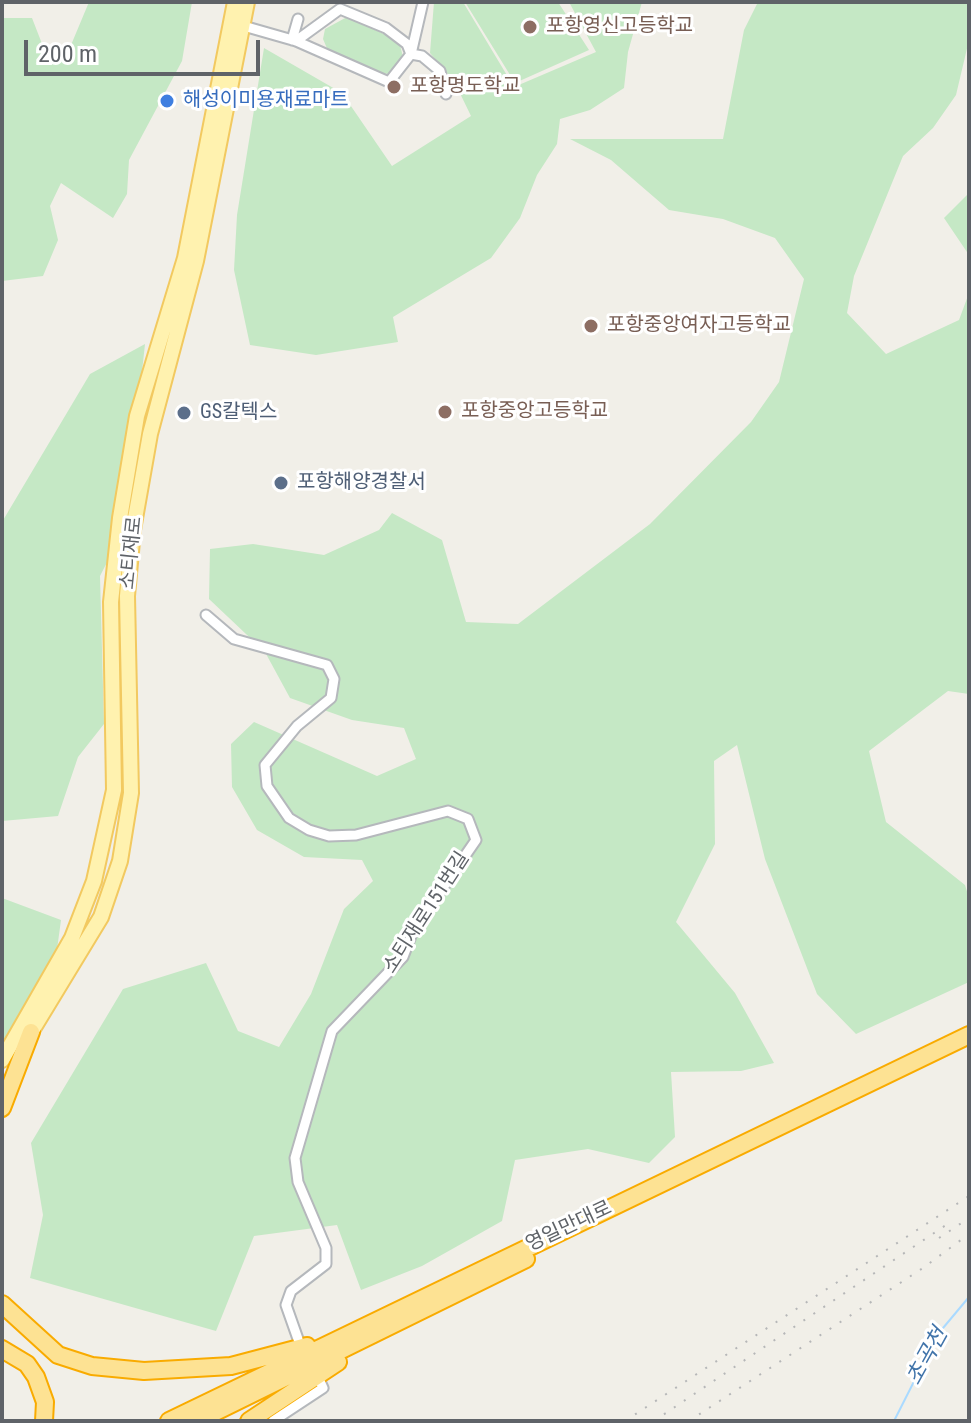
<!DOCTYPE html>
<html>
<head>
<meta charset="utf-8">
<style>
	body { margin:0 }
	#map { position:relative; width:971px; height:1423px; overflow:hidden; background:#f1efe8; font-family:"Roboto Condensed",sans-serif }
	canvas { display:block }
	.frame { position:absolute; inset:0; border:4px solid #5f6368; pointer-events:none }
	.scale { position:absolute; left:24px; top:40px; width:236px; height:36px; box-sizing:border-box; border:4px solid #5f6368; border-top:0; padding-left:10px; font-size:24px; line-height:28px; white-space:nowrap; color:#5f6368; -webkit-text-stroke:6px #fff; paint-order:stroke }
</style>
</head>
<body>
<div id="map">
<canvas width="971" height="1423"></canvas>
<div class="frame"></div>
<div class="scale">200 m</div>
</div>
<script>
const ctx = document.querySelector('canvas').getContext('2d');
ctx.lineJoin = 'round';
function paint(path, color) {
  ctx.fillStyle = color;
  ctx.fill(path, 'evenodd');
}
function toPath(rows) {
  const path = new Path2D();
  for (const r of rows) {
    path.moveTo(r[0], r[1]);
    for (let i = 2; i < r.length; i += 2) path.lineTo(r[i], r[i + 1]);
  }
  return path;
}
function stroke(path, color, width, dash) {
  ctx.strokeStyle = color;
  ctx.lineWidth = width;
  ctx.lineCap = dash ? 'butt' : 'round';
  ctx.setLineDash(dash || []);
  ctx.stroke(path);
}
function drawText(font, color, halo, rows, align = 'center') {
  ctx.font = font + ' "Roboto Condensed","Noto Sans KR",sans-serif';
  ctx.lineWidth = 6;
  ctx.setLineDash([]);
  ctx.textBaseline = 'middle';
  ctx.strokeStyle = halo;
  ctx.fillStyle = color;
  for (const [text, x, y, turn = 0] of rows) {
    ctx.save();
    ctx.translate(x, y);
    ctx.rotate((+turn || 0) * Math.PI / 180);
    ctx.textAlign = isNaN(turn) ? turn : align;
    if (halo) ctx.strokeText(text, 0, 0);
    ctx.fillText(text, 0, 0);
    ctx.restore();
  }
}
paint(toPath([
	[89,2,192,2,182,61,129,160,127,194,113,218,61,183,50,206,58,240,43,276,2,281,2,18,32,18,46,54,66,57],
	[434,2,463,2,514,87,596,52,569,2,642,2,628,52,624,88,590,110,560,119,557,144,537,175,520,218,491,258,393,317,398,342,316,355,250,345,234,270,237,215,264,48,342,93,392,166,471,116,454,81,430,53],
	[465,2,558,2,589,50,515,83],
	[758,2,969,2,969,40,956,95,933,128,903,156,854,276,847,313,886,354,959,320,969,293,969,694,948,691,869,751,886,822,965,885,969,898,969,982,856,1034,817,994,765,859,737,745,714,761,715,844,676,922,735,993,774,1063,741,1071,671,1072,675,1137,649,1163,588,1149,515,1160,502,1221,422,1266,361,1290,337,1225,254,1236,216,1331,30,1278,43,1215,31,1143,123,989,206,963,238,1031,279,1047,311,994,344,909,373,881,362,860,304,857,257,830,232,787,231,744,254,722,377,776,416,759,404,728,352,720,290,698,265,652,209,599,210,549,253,544,324,555,379,530,392,513,442,540,466,622,518,624,650,524,751,422,779,382,804,279,775,238,723,219,669,210,611,160,570,139,723,139,744,30],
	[347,17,399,41,404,61,390,74,379,73,329,53,323,39,325,29],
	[969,193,969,255,944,218],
	[145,344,125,527,100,576,104,724,78,757,58,816,2,821,2,522,90,374],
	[2,898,61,920,56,957,2,1060]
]), '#c5e8c5');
stroke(toPath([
	[894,1421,938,1334,969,1297]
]), '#aadaff', 2);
const street = toPath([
	[423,2,411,54,422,56,440,71,446,94],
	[240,25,296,41,389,82,411,54,407,44,386,28,340,9,296,41],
	[292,40,298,19],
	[206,615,234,639,327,665,334,679,331,698,297,726,265,765,267,786,289,818,309,830,329,836,356,835,448,811,468,819,476,840,413,931,403,957,332,1031,295,1158,298,1182,326,1248,326,1264,291,1291,286,1305,298,1339],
	[273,1421,323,1388,319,1379]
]);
const primary = toPath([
	[25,1042,101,917,120,861,131,793,127,596,133,530,150,434,196,261,247,2],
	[2,1060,72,938,94,881,114,790,111,602,120,518,137,416,185,258,235,2]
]);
const highway = toPath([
	[2,1108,31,1032],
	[2,1304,58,1355,92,1366,144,1371,231,1366,307,1346],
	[2,1349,27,1364,36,1377,45,1402,44,1421],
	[169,1421,969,1035],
	[197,1421,526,1259],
	[249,1421,338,1362]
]);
stroke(street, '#b5b8bc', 13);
stroke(primary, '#f2c960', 18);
stroke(highway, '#f9ab00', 20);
stroke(street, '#fff', 9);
stroke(primary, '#fff2af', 14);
stroke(highway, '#fde293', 16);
stroke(toPath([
	[939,1238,969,1218],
	[625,1421,969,1196],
	[654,1421,946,1225],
	[689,1421,923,1268,969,1234]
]), '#b6b7b8', 2, [2, 10]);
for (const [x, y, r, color] of [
	[530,27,8,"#8d6e63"],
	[394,87,8,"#8d6e63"],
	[167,101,8,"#3f7fe0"],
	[591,326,8,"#8d6e63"],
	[445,412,8,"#8d6e63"],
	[184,413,8,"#5c6f8a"],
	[281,483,8,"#5c6f8a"]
]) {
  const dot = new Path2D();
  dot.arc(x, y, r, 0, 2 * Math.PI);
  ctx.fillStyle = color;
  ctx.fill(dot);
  stroke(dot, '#fff', 3);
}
drawText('20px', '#785e54', '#fff', [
	["포항영신고등학교",546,27],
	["포항명도학교",410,87],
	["포항중앙여자고등학교",607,326],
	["포항중앙고등학교",461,412]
], 'left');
drawText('20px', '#366cbe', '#fff', [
	["해성이미용재료마트",183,101]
], 'left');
drawText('20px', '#4e5e75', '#fff', [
	["GS칼텍스",200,413],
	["포항해양경찰서",297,483]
], 'left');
drawText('20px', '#5f6368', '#fff', [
	["소티재로",132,553,-84],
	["소티재로151번길",427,913,-57],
	["영일만대로",569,1227,-25]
]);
drawText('italic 22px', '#4174aa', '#fff', [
	["초곡천",928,1357,-61]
]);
</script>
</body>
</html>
